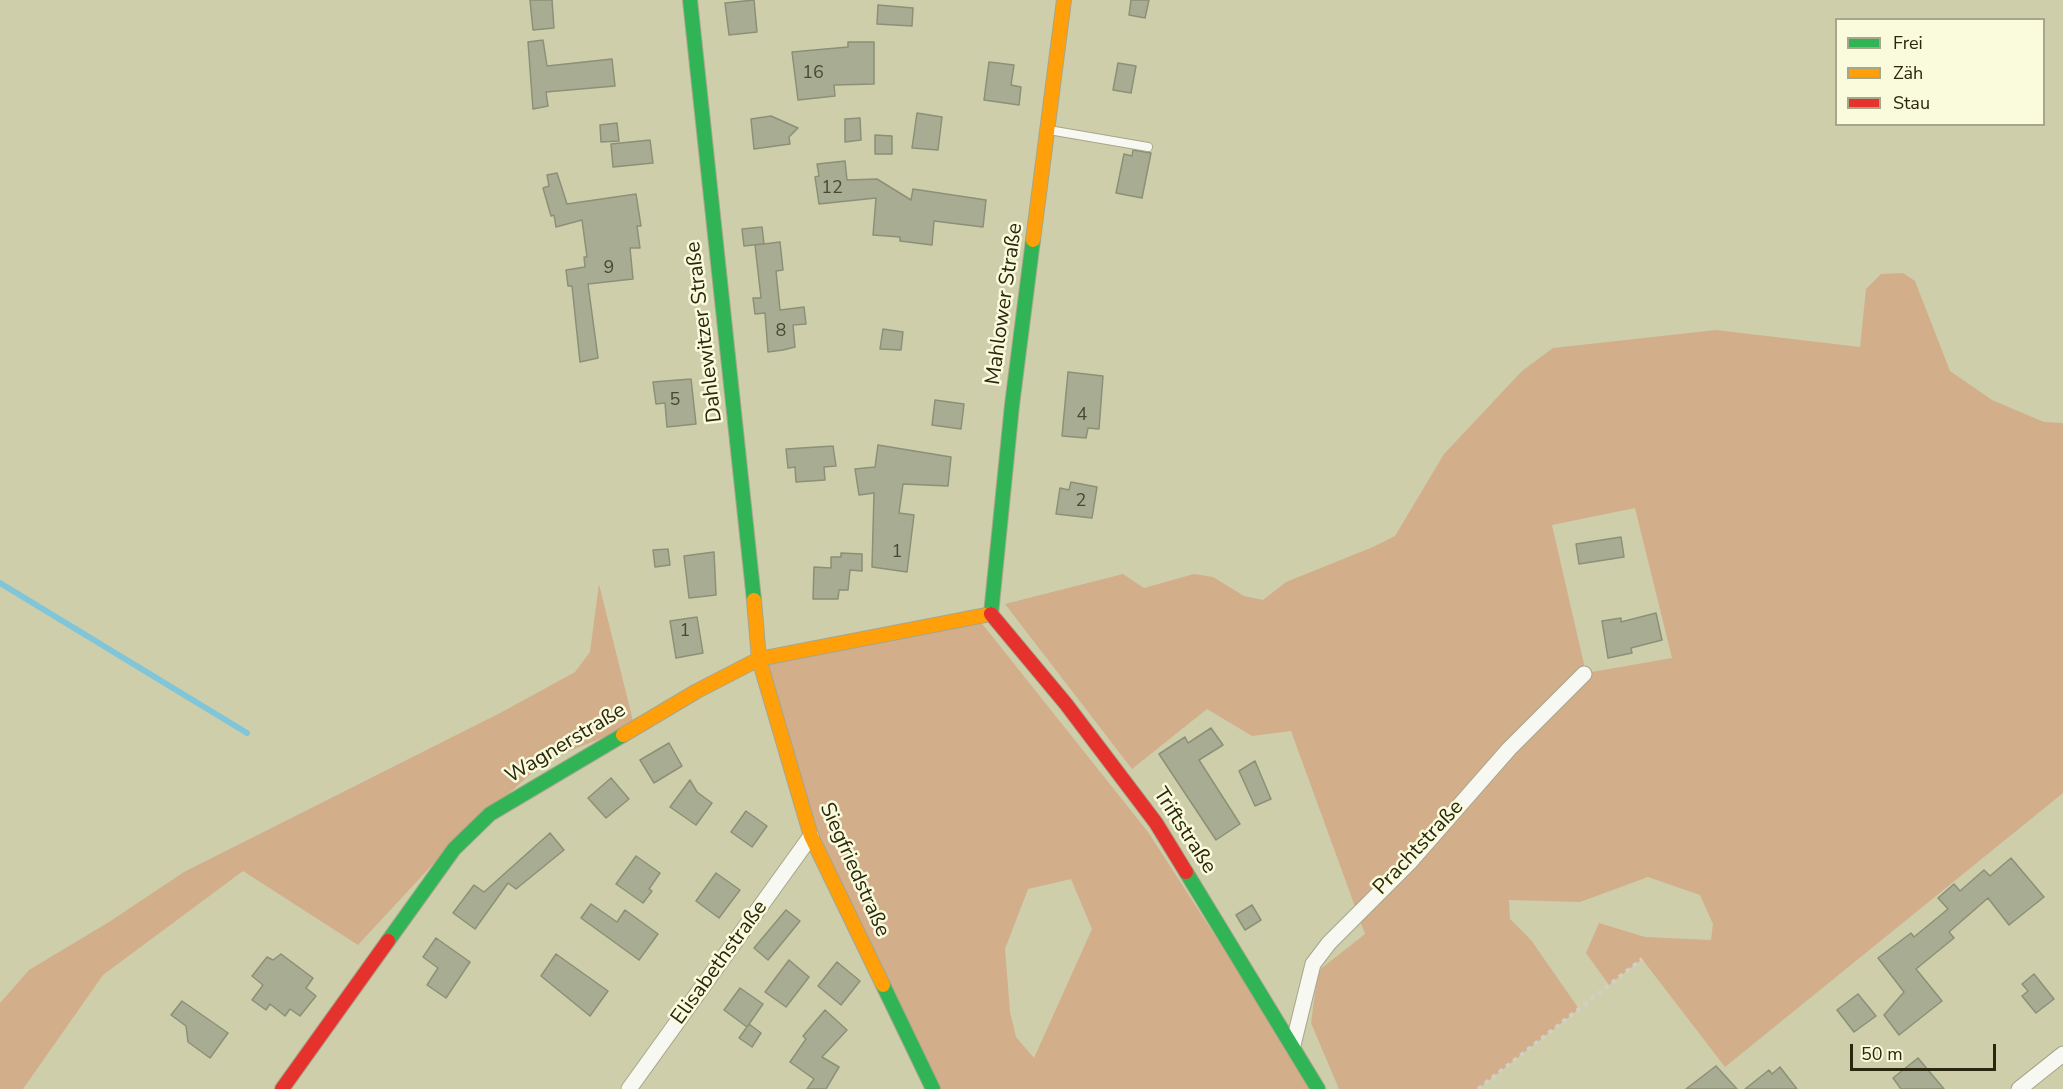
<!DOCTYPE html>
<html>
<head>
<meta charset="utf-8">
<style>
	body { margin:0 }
	#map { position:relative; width:2063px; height:1089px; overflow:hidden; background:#ceceab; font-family:"Nunito Sans",sans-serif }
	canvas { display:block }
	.legend { position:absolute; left:1835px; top:18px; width:210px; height:108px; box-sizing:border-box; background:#fafbdc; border:2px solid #a6a78a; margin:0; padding:8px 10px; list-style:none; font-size:18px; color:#29280f }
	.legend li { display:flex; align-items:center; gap:12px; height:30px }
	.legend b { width:30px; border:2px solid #a6a78a }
	.scale { position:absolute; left:1850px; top:1044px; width:146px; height:27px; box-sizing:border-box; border:3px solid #29280f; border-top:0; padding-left:8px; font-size:18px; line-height:21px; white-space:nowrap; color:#29280f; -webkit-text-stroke:4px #fafbdc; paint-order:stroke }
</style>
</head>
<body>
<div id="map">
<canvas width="2063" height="1089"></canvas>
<ul class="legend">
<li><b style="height:8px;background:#30b455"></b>Frei</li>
<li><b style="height:8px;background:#ff9f0a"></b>Zäh</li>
<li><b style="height:8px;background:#e5322d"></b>Stau</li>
</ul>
<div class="scale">50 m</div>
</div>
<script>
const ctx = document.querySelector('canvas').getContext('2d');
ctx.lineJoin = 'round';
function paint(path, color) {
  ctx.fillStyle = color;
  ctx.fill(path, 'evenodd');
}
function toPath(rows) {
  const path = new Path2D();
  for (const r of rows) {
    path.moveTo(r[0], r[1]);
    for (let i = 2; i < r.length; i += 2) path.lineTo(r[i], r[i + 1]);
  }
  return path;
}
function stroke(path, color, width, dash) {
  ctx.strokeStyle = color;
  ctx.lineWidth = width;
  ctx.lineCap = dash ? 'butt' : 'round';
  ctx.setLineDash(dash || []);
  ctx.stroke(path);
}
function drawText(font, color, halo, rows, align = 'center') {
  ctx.font = font + ' "Nunito Sans",sans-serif';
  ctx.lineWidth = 5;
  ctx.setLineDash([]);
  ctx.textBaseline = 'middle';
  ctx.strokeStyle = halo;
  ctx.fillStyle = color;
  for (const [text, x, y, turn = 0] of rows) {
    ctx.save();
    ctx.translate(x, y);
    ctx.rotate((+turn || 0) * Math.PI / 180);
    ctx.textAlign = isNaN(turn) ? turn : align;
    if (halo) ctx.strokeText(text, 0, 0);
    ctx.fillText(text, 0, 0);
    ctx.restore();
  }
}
paint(toPath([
	[1903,273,1915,281,1950,371,1992,400,2044,422,2063,423,2063,793,1725,1067,1642,959,1609,985,1586,953,1599,923,1645,937,1711,940,1713,924,1700,895,1648,877,1580,902,1509,900,1510,919,1531,940,1579,1009,1478,1089,1339,1089,1311,1023,1318,971,1365,934,1291,731,1252,736,1207,709,1132,769,1005,604,1123,574,1144,588,1194,574,1213,577,1244,596,1263,600,1286,582,1373,547,1395,536,1444,454,1522,371,1553,348,1716,330,1860,347,1866,289,1881,274],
	[1635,508,1672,658,1586,673,1552,525],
	[599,584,634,725,545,761,446,850,358,945,243,871,103,975,23,1089,0,1089,0,1003,29,970,109,922,184,872,502,712,575,672,590,652],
	[972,611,1148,832,1286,1045,1311,1089,933,1089,811,836,759,659],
	[1071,879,1092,929,1034,1058,1016,1037,1010,1012,1005,949,1028,889]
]), '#d2ae8b');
stroke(toPath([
	[0,583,247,733]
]), '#81c6d8', 6);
const building = toPath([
	[530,0,552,0,554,28,533,30,530,0],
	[754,0,757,32,729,35,725,3,754,0],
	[1131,0,1149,0,1145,18,1129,15,1131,0],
	[878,5,913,8,912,26,877,24,878,5],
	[543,40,547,66,612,59,615,86,546,92,548,106,533,109,528,42,543,40],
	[848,42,874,42,874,84,834,85,835,96,798,100,792,52,848,47,848,42],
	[989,62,1014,65,1011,85,1021,87,1019,105,984,100,989,62],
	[1118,63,1136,66,1131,93,1113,90,1118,63],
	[917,113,942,117,938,150,912,148,917,113],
	[771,116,798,128,789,137,790,144,754,149,751,119,771,116],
	[860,118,861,140,845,142,845,119,860,118],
	[617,123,619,141,601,142,600,125,617,123],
	[875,135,892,136,892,154,875,154,875,135],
	[650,140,653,163,613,167,611,144,650,140],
	[1133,150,1151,153,1142,198,1116,193,1124,154,1132,156,1133,150],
	[845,161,847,180,877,179,911,200,913,189,986,200,983,227,934,221,932,245,900,241,900,237,873,235,876,198,819,204,815,177,819,176,817,164,845,161],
	[557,173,567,204,636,194,641,226,637,226,640,248,630,248,633,279,588,284,598,358,580,362,572,286,568,286,566,270,585,267,584,257,587,257,582,220,556,227,554,215,551,216,543,188,549,186,547,175,557,173],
	[762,227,764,244,780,242,783,270,776,271,780,310,804,307,806,324,793,325,795,347,783,350,768,352,765,313,755,314,753,298,761,298,755,245,763,244,744,246,742,229,762,227],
	[883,329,903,332,901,350,880,349,883,329],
	[1068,372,1103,376,1099,429,1088,428,1086,438,1062,436,1068,372],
	[691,379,696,424,667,427,665,403,656,404,653,382,691,379],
	[935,400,964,404,961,429,932,425,935,400],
	[878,445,951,457,948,486,903,484,899,513,914,515,907,572,872,567,874,493,859,495,855,469,875,467,878,445],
	[833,446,836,466,824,467,825,480,796,482,795,467,788,468,786,449,833,446],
	[1071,482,1097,487,1092,518,1056,514,1060,488,1069,490,1071,482],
	[1621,537,1624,557,1579,564,1576,544,1621,537],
	[668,549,670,565,655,567,653,550,668,549],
	[714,552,716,595,689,598,684,556,714,552],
	[841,553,862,554,862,571,850,570,848,590,839,590,838,599,813,599,814,567,831,568,831,557,841,557,841,553],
	[1656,613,1662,640,1631,648,1632,653,1608,658,1602,621,1621,618,1621,622,1656,613],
	[697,617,703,653,676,658,670,621,697,617],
	[1211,728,1223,745,1199,760,1240,824,1216,840,1159,754,1185,737,1188,743,1211,728],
	[669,743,682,766,654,783,640,760,669,743],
	[1255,761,1271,799,1255,806,1239,771,1255,761],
	[611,778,629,799,606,818,588,798,611,778],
	[690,780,697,792,712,803,696,825,670,807,690,780],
	[746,811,767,826,752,847,731,832,746,811],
	[550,833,564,850,516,889,508,883,475,929,453,913,474,885,484,892,550,833],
	[636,856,660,873,649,889,652,891,643,903,616,884,636,856],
	[2011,858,2044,897,2009,925,1988,898,1949,932,1954,938,1916,969,1942,1001,1899,1035,1884,1015,1904,992,1878,958,1911,933,1914,937,1948,909,1938,898,1954,884,1960,891,1984,870,1990,876,2011,858],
	[716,873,740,890,719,918,696,901,716,873],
	[591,904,617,922,625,910,658,934,639,960,581,918,591,904],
	[1252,905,1261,920,1245,930,1236,915,1252,905],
	[786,910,800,921,768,960,754,948,786,910],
	[436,938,470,962,446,998,427,985,438,968,423,957,436,938],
	[281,954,313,978,306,988,316,996,300,1016,290,1009,285,1016,270,1004,266,1010,252,1000,263,985,252,976,267,957,273,960,281,954],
	[556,954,608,991,590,1016,541,976,556,954],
	[789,960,809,977,786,1007,765,992,789,960],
	[837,962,860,981,841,1005,818,986,837,962],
	[2034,974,2054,999,2036,1013,2022,996,2028,991,2022,984,2034,974],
	[740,988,763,1004,747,1027,724,1010,740,988],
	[1858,994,1876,1016,1854,1032,1837,1010,1858,994],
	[182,1001,228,1033,210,1058,188,1042,186,1026,171,1015,182,1001],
	[825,1010,847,1030,822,1057,839,1067,826,1089,807,1089,814,1079,790,1062,806,1039,803,1036,825,1010],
	[749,1024,761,1033,752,1047,739,1038,749,1024],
	[1918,1058,1944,1089,1901,1089,1893,1078,1918,1058],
	[1716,1066,1737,1089,1686,1089,1716,1066],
	[1780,1067,1797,1089,1745,1089,1769,1070,1772,1074,1780,1067]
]);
paint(building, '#a8ac93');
stroke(building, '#8b9076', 1.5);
const lane = toPath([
	[1049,130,1148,147]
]);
const street = toPath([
	[1293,1045,1313,964,1329,943,1409,863,1509,749,1584,674],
	[629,1089,811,836],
	[2019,1089,2063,1054]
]);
const fast = toPath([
	[690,0,754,600],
	[991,614,1012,405,1033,240],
	[1186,872,1318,1089],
	[388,941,454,849,490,814,623,735],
	[883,985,933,1089]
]);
const slow = toPath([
	[1033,240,1064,0],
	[754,600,759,659,811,836,883,985],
	[623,735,697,691,759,659,991,614]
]);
const jam = toPath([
	[991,614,1066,704,1156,823,1186,872],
	[282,1089,388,941]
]);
stroke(lane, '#a6a68b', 10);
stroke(street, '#a6a68b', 17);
stroke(fast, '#a6a68b', 16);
stroke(slow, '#a6a68b', 16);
stroke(jam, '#a6a68b', 16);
stroke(toPath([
	[1478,1089,1642,959]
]), '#d0d0c4', 4, [4.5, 4.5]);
stroke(lane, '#f8f8f2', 8);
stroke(street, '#f8f8f2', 15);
stroke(fast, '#30b455', 14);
stroke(slow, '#ff9f0a', 14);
stroke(jam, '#e5322d', 14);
drawText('18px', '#494930', null, [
	["16",813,74],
	["12",832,189],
	["9",609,269],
	["8",781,332],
	["5",675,401],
	["4",1082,416],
	["2",1081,502],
	["1",897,553],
	["1",685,632]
]);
drawText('21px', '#29280f', '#fafbdc', [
	["Mahlower Straße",1005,304,-82],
	["Dahlewitzer Straße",705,332,-97],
	["Wagnerstraße",566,744,-31],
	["Triftstraße",1184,831,57],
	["Prachtstraße",1419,848,-47],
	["Siegfriedstraße",854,870,66],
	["Elisabethstraße",720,963,-54]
]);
</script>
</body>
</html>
